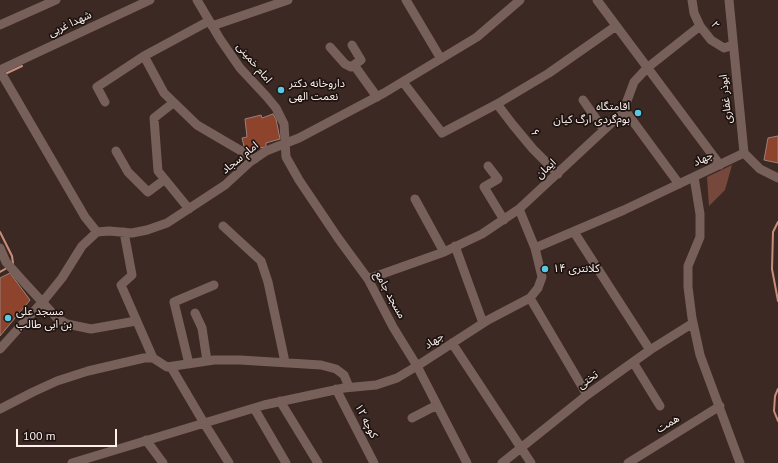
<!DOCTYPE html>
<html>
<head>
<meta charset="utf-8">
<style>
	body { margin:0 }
	#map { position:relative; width:778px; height:463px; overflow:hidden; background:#3d2923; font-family:"PT Sans",sans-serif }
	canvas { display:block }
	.scale { position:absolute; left:16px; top:429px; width:101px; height:18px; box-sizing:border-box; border:2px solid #fff0ec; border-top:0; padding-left:5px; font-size:12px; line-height:14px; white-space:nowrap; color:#fff0ec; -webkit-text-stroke:3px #1d1411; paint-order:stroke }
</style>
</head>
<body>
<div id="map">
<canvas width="778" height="463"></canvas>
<div class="scale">100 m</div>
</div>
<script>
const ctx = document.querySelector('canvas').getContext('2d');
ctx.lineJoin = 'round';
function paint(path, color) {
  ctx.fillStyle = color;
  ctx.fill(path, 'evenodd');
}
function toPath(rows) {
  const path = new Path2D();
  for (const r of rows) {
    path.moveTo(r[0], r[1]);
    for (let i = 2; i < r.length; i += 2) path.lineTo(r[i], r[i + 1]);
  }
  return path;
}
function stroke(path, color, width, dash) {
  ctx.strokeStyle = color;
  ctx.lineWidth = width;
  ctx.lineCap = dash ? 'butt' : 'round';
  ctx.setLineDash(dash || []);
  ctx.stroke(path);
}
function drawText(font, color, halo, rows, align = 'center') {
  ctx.font = font + ' "PT Sans","Noto Sans Arabic",sans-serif';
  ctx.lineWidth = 3.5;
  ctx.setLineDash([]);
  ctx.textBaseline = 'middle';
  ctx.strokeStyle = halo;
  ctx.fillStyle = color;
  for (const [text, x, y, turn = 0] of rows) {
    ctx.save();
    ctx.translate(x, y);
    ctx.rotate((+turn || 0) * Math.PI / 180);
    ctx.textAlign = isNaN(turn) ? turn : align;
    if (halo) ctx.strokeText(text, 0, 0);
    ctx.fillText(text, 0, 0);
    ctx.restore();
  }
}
paint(toPath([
	[732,165,725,190,709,206,707,177]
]), '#75483b');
stroke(toPath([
	[5,74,22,66],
	[778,222,773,232,772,269,778,301],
	[0,232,12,256,13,263,12,264],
	[0,272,7,268],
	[778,389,775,396,774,411,778,421]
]), '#c98d7c', 2);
const building = toPath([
	[273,114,276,119,280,139,266,143,266,147,245,150,242,138,247,137,245,119,261,115,262,118,273,114],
	[778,136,778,163,764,160,768,138,778,136],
	[10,273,30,300,0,336,0,278,10,273]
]);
paint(building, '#8e432d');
stroke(building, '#9a827a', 1);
stroke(toPath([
	[197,0,220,39,240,68,267,97,276,108,284,124,286,157,299,180,338,238,368,279,393,327,417,366,467,463],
	[406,0,441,59],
	[597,0,720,165],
	[692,0,694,13,700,26,711,40,724,48,733,45],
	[729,0,744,153,760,169,778,178],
	[0,25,56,0],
	[212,26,288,0],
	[330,47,345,64,351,67,361,60,352,45],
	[144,56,164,93,197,125,255,159],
	[354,65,377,97],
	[0,70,150,0],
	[0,71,85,217,97,232],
	[403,82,442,133,497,104,549,73,616,26],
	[583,100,604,130],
	[105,102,97,87,144,56,209,21],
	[173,103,154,118,158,171,189,209],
	[497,104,513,125,533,149,558,174],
	[624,109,679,184],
	[116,151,128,172,148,192,164,180],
	[488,166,498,179,484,187,504,220],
	[694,177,700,214,700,237,688,266,688,287,692,318,700,355,740,463],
	[415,199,444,252],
	[519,209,535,248],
	[223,226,261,261,268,282,285,362],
	[124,232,132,275,121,285,153,358],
	[574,232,650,350],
	[455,246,483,323],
	[0,248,6,262,22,280,57,318,67,324,91,329,136,321],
	[368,279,444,252,482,234,519,209,619,116,624,109,634,82,647,68,700,26],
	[530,298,587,395],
	[195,313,202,328,207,361],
	[452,343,531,463],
	[0,349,45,299,62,278,82,246,97,232,109,231,132,233,147,230,167,223,225,185,250,162,266,151,299,138,384,93,477,37,520,0],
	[633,362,660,406],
	[189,364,174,302,214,285],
	[171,367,204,423,229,463],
	[336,389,374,463],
	[280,401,318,463],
	[254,408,286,463],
	[0,409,33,392,57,381,88,371,144,358,153,358,167,367,214,360,240,360,321,365,336,369,344,375,349,387],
	[412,418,437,405],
	[146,440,163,463],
	[72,463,264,405,344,388,376,385,397,378,417,366,488,320,530,298,538,288,542,277,535,248,624,210,744,153],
	[502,463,587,395,650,350,693,323],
	[628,463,720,406]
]), '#776059', 9);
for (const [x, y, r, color] of [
	[281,90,4,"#59c8e5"],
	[638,113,4,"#59c8e5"],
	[545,269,4,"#59c8e5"],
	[8,318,4,"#59c8e5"]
]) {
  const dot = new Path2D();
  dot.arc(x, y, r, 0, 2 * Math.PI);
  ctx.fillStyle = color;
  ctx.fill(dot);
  stroke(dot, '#1d1411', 1.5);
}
drawText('11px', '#fff0ec', '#1d1411', [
	["شهدا غربی",70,24,-25],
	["۲",715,25,53],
	["امام خمینی",254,63,50],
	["ابوذر غفاری",726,99,-96],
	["۶",535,133,49],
	["امام سجاد",240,158,-39],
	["جهاد",703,159,-26],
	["ایمان",546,169,-43],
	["مسجد جامع",390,295,61],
	["جهاد",434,341,-34],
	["تختی",588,380,-36],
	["کوچه ۱۲",366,421,63],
	["همت",668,424,-31]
]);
drawText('11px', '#fff0ec', '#1d1411', [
	["داروخانه دکتر",289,84],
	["نعمت الهی",289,97],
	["اقامتگاه",630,107,"right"],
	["بوم‌گردی ارگ کیان",630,120,"right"],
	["کلانتری ۱۴",553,269],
	["مسجد علی",16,312],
	["بن ابی طالب",16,325]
], 'left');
</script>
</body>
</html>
